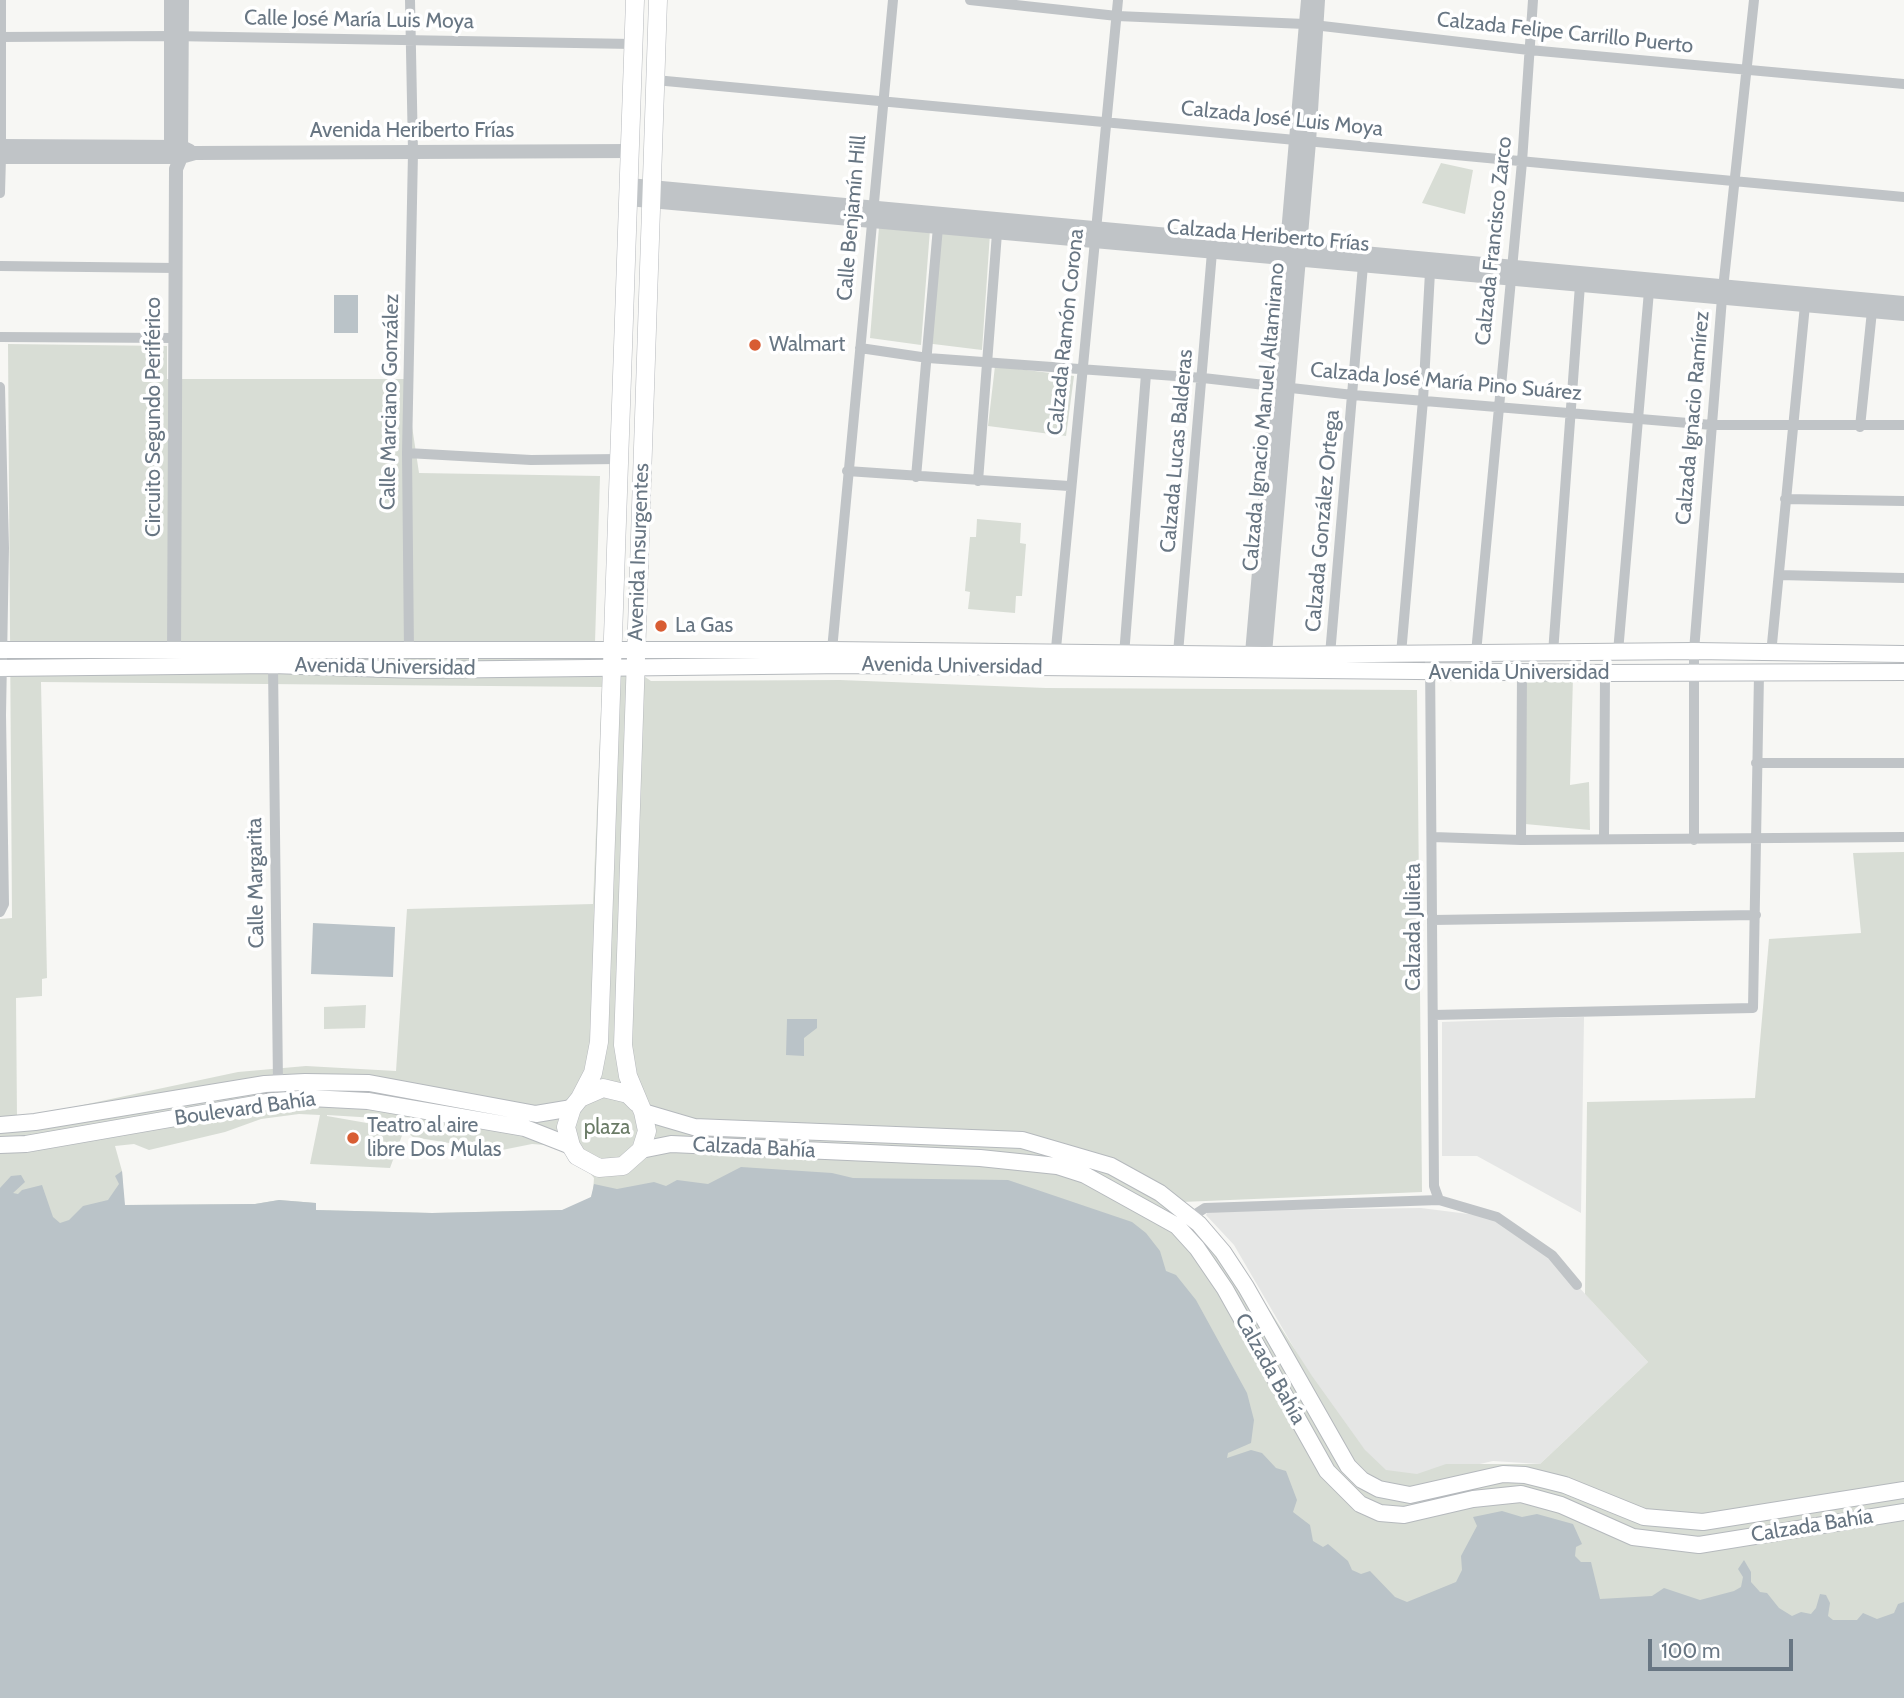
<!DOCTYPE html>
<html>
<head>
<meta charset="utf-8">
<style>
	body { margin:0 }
	#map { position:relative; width:1904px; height:1698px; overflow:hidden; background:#f7f7f4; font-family:Cabin,sans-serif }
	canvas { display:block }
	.scale { position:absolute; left:1648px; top:1639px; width:145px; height:32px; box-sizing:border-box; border:4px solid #687683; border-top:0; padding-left:9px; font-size:21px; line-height:24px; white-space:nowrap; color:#687683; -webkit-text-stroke:5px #fff; paint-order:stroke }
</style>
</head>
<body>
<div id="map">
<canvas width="1904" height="1698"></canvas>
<div class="scale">100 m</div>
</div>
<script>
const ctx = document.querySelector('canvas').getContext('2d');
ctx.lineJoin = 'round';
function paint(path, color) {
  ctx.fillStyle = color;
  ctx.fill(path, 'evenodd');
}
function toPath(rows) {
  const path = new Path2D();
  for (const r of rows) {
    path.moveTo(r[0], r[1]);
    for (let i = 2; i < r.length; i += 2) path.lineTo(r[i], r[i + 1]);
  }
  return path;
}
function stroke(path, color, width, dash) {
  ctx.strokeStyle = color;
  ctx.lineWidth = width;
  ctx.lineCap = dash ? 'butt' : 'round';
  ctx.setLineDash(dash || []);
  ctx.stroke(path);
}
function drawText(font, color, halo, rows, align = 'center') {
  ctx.font = font + ' Cabin,sans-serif';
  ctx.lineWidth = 7;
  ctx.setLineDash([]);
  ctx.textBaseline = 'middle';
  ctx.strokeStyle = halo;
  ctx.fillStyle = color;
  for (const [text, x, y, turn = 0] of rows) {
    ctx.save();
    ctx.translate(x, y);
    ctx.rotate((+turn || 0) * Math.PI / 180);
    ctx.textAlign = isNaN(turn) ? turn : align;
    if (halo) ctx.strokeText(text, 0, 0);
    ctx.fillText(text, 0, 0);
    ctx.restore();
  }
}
paint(toPath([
	[1584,1017,1581,1213,1477,1156,1442,1156,1442,1022],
	[1421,1208,1492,1217,1551,1257,1648,1362,1540,1464,1493,1461,1414,1479,1380,1471,1315,1384,1234,1245,1206,1215,1208,1211]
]), '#e5e6e5');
paint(toPath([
	[1441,163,1473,170,1465,214,1422,203],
	[879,227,930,230,921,345,870,338],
	[939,230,990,234,982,350,925,343],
	[8,344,167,346,167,379,405,379,419,473,600,476,595,643,651,681,840,680,1046,688,1417,690,1422,1192,1182,1202,1236,1258,1312,1376,1365,1450,1386,1470,1417,1474,1446,1464,1540,1464,1648,1362,1585,1294,1587,1102,1755,1098,1769,939,1861,933,1853,853,1904,852,1904,1698,0,1698,0,919,12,918],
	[41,682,602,687,593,904,407,909,396,1071,306,1066,238,1072,17,1119,16,998,42,996,42,979,47,978],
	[299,1114,320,1115,310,1164,390,1168,404,1130,413,1137,497,1151,532,1144,545,1145,571,1155,588,1171,594,1178,593,1191,591,1197,573,1208,562,1210,432,1213,316,1210,316,1203,279,1200,255,1204,124,1205,122,1171,115,1146,134,1144,149,1150,225,1132,261,1119],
	[327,1115,376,1118,401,1129,327,1116],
	[995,366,1074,376,1066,436,988,426],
	[977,519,1021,523,1020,543,1026,544,1022,596,1016,596,1015,613,968,609,970,592,965,591,970,537,976,537],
	[1525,673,1573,677,1570,785,1589,782,1590,830,1525,824],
	[366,1005,365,1028,324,1029,324,1007]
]), '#d8ddd5');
paint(toPath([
	[334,295,358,295,358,333,334,333],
	[313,923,395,927,393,977,311,974],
	[787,1019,817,1019,817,1028,804,1038,804,1056,786,1055],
	[741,1167,832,1173,853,1178,1008,1180,1132,1222,1146,1233,1160,1251,1166,1271,1176,1275,1196,1300,1247,1393,1254,1420,1251,1443,1228,1453,1227,1458,1251,1450,1262,1453,1276,1468,1286,1471,1297,1500,1293,1512,1310,1525,1313,1541,1323,1547,1328,1544,1348,1561,1352,1570,1361,1574,1370,1571,1395,1597,1407,1602,1456,1582,1462,1570,1461,1556,1477,1526,1473,1517,1502,1511,1522,1517,1537,1514,1573,1524,1582,1544,1576,1547,1575,1556,1581,1562,1591,1562,1600,1599,1652,1596,1664,1588,1700,1600,1734,1591,1741,1587,1743,1577,1738,1569,1744,1560,1751,1572,1751,1582,1760,1592,1767,1593,1779,1608,1792,1616,1801,1612,1811,1614,1816,1608,1820,1594,1826,1595,1830,1603,1828,1616,1833,1620,1857,1620,1863,1613,1877,1619,1894,1613,1898,1604,1904,1602,1904,1698,0,1698,0,1188,11,1176,21,1175,25,1182,13,1193,18,1194,22,1190,42,1185,53,1217,60,1223,69,1220,83,1206,108,1200,119,1184,115,1176,122,1171,125,1205,255,1204,279,1200,316,1203,316,1210,432,1213,562,1210,591,1197,594,1184,617,1189,654,1182,666,1186,677,1180,708,1184]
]), '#bac3c8');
const secondary = toPath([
	[0,650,832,650,1264,655,1694,651,1904,654],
	[0,668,273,665,416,670,848,665,1605,673,1904,672],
	[643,1112,694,1127,1022,1140,1111,1166,1160,1193,1199,1224,1223,1252,1246,1287,1348,1466,1362,1480,1379,1489,1410,1495,1503,1474,1525,1475,1565,1485,1644,1517,1703,1522,1904,1490],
	[0,1125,35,1122,265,1084,305,1082,369,1083,536,1114,572,1108],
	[0,1145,26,1144,267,1102,310,1098,368,1101,525,1128,571,1146],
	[641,1150,671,1144,980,1158,1057,1166,1085,1175,1177,1226,1197,1248,1225,1289,1327,1471,1360,1504,1380,1513,1404,1515,1473,1499,1521,1494,1561,1505,1633,1537,1699,1545,1904,1512]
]);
const primary = toPath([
	[580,1098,593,1073,599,1042,635,0],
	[637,1103,628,1094,603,1088,580,1098,572,1108,566,1127,571,1146,577,1156,599,1168,623,1166,641,1150,647,1131,643,1112,628,1076,623,1045,658,0]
]);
stroke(secondary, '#b5b9bd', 18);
stroke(primary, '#b6b9bd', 19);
stroke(toPath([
	[970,0,1117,16,1305,24,1529,50,1904,84],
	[0,37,171,36,633,44],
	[655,80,1904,197],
	[1,146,1,0],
	[0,193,1,157],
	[0,266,176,268],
	[0,337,175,338],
	[860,348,928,358,1203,378,1353,395,1712,425,1904,425],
	[0,387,4,548,1,715,4,904,0,912],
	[1860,427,1872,311],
	[407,453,531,460,619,459],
	[847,471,1069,486],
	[916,477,938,227],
	[978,481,997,233],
	[1785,499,1904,501],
	[1779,575,1904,578],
	[832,650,893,0],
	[409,652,407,453,413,152,410,0],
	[1618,652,1649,291],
	[1178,653,1212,252],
	[1476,653,1522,162,1533,0],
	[1553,653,1580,285],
	[1401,654,1423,400,1430,272],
	[1430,654,1434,1186,1439,1200],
	[1771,654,1805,305],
	[1124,655,1146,374],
	[1330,655,1363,265],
	[1055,659,1118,0],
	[273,665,278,1083,281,1101],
	[1756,763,1904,763],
	[1433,837,1521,840,1904,837],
	[1604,839,1605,673],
	[1521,840,1522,671],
	[1694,840,1694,651,1722,298,1754,0],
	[1433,920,1756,915],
	[1433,1015,1753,1008,1759,674],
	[1191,1217,1205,1208,1439,1200,1497,1217,1552,1255,1577,1285]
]), '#c0c4c7', 10);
stroke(toPath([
	[0,146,182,147,190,151],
	[171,155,171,0],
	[0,157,181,157,195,153,630,151],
	[629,185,1904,303],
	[628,199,1904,314],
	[174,660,176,169,181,157,182,0],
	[1251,665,1308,0],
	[1264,665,1309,142,1318,0]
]), '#c0c4c7', 14);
stroke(secondary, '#fff', 16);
stroke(primary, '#fff', 18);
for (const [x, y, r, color] of [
	[755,345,7,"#d85d33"],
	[661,626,7,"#d85d33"],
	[353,1138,7,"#d85d33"]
]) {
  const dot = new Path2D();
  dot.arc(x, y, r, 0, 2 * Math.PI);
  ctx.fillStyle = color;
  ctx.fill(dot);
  stroke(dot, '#fff', 2.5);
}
drawText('21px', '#687683', '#fff', [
	["Calle José María Luis Moya",359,20,1],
	["Calzada Felipe Carrillo Puerto",1565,33,6],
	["Calzada José Luis Moya",1282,119,6],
	["Avenida Heriberto Frías",412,131],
	["Calle Benjamín Hill",852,218,-85],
	["Calzada Heriberto Frías",1268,236,5],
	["Calzada Francisco Zarco",1494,241,-84],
	["Calzada Ramón Corona",1066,332,-84],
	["Calzada José María Pino Suárez",1446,382,5],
	["Calle Marciano González",390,402,-89],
	["Circuito Segundo Periférico",154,417,-90],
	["Calzada Ignacio Manuel Altamirano",1264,417,-85],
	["Calzada Ignacio Ramírez",1693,418,-85],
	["Calzada Lucas Balderas",1177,451,-85],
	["Calzada González Ortega",1323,521,-85],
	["Avenida Insurgentes",639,552,-88],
	["Avenida Universidad",952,666,1],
	["Avenida Universidad",385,667,1],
	["Avenida Universidad",1519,673],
	["Calle Margarita",256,883,-91],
	["Calzada Julieta",1414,927,-90],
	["Boulevard Bahía",245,1109,-8],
	["Calzada Bahía",754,1148,3],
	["Calzada Bahía",1270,1369,61],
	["Calzada Bahía",1812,1526,-9]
]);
drawText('21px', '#687683', '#fff', [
	["Walmart",769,345],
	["La Gas",675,626],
	["Teatro al aire",367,1126],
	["libre Dos Mulas",367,1150]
], 'left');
drawText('21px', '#6a7b66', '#fff', [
	["plaza",607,1128]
]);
</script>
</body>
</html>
